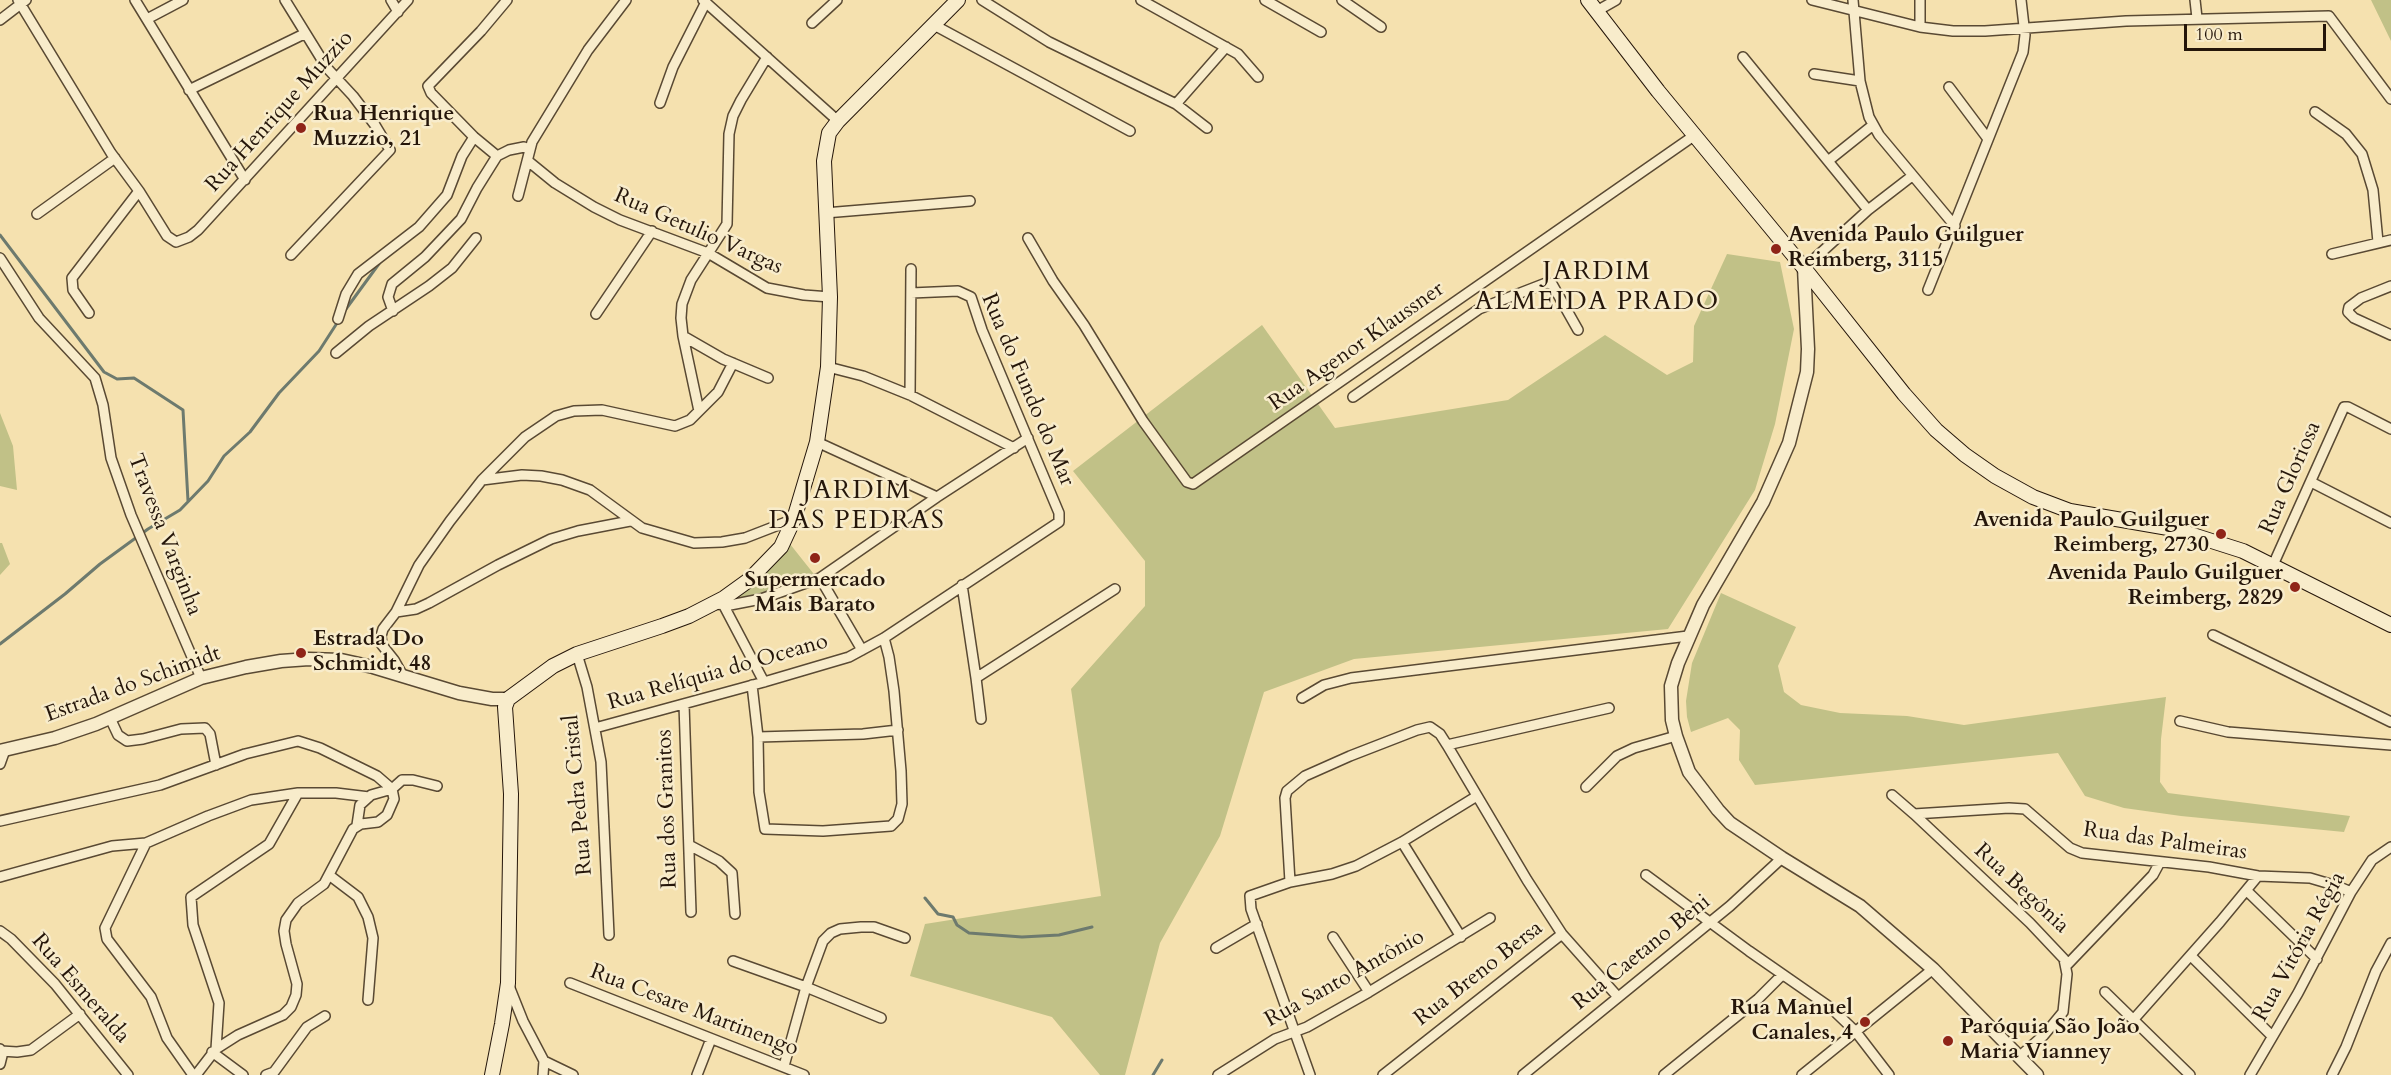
<!DOCTYPE html>
<html>
<head>
<meta charset="utf-8">
<style>
	body { margin:0 }
	#map { position:relative; width:2391px; height:1075px; overflow:hidden; background:#f5e1af; font-family:Cardo,serif }
	canvas { display:block }
	.scale { position:absolute; left:2184px; top:24px; width:142px; height:27px; box-sizing:border-box; border:3px solid #25160a; border-top:0; padding-left:8px; font-size:18px; line-height:21px; white-space:nowrap; color:#25160a; -webkit-text-stroke:4px #f8eccb; paint-order:stroke }
</style>
</head>
<body>
<div id="map">
<canvas width="2391" height="1075"></canvas>
<div class="scale">100 m</div>
</div>
<script>
const ctx = document.querySelector('canvas').getContext('2d');
ctx.lineJoin = 'round';
function paint(path, color) {
  ctx.fillStyle = color;
  ctx.fill(path, 'evenodd');
}
function toPath(rows) {
  const path = new Path2D();
  for (const r of rows) {
    path.moveTo(r[0], r[1]);
    for (let i = 2; i < r.length; i += 2) path.lineTo(r[i], r[i + 1]);
  }
  return path;
}
function stroke(path, color, width, dash) {
  ctx.strokeStyle = color;
  ctx.lineWidth = width;
  ctx.lineCap = dash ? 'butt' : 'round';
  ctx.setLineDash(dash || []);
  ctx.stroke(path);
}
function drawText(font, color, halo, rows, align = 'center') {
  ctx.font = font + ' Cardo,serif';
  ctx.lineWidth = 5;
  ctx.setLineDash([]);
  ctx.textBaseline = 'middle';
  ctx.strokeStyle = halo;
  ctx.fillStyle = color;
  for (const [text, x, y, turn = 0] of rows) {
    ctx.save();
    ctx.translate(x, y);
    ctx.rotate((+turn || 0) * Math.PI / 180);
    ctx.textAlign = isNaN(turn) ? turn : align;
    if (halo) ctx.strokeText(text, 0, 0);
    ctx.fillText(text, 0, 0);
    ctx.restore();
  }
}
paint(toPath([
	[2371,0,2391,0,2391,41],
	[1727,254,1780,262,1794,329,1775,424,1755,490,1668,629,1354,659,1264,692,1220,836,1160,943,1125,1075,1100,1075,1052,1017,910,976,925,924,1101,896,1071,689,1145,606,1145,561,1073,471,1262,325,1335,428,1508,400,1605,335,1667,375,1693,362,1694,326],
	[0,413,13,446,17,490,0,486],
	[0,543,2,543,10,564,0,575],
	[790,544,817,578,787,590,729,604],
	[1721,593,1796,627,1778,666,1784,692,1801,705,1840,713,1907,716,1964,725,2166,697,2161,739,2160,782,2168,793,2350,816,2344,832,2181,816,2124,808,2085,796,2058,753,1755,785,1739,760,1740,730,1728,718,1691,732,1687,717,1686,701,1692,663]
]), '#c1c187');
stroke(toPath([
	[0,235,104,372,117,379,134,378,183,410,188,501],
	[346,309,381,261],
	[0,644,65,594,100,564,148,529,180,510,208,481,224,456,250,432,279,393,319,351,339,320],
	[925,898,938,914,953,917,957,925,969,933,1022,937,1059,935,1092,927],
	[1153,1075,1162,1060]
]), '#6d7a6e', 3);
const minor = toPath([
	[18,0,111,153,139,191,167,236,176,242,189,237,198,230,408,0],
	[135,0,245,180],
	[285,0,327,68,353,96,375,125,390,150,291,255],
	[391,0,398,12],
	[703,0,838,121],
	[982,0,1049,42,1176,104,1207,128],
	[1141,0,1238,54,1258,77],
	[1265,0,1321,32],
	[1342,0,1381,27],
	[1812,0,1920,27,1953,31,1985,31,2126,21,2329,16,2391,99],
	[1853,0,1860,81,1869,117,1879,135,1955,226],
	[2195,0,2197,18],
	[1595,12,1616,0],
	[147,19,183,0],
	[0,20,26,0],
	[812,23,837,0],
	[934,25,1130,131],
	[1920,27,1920,0],
	[1743,57,1868,210],
	[1814,74,1860,81],
	[1949,87,1988,139],
	[189,90,304,34],
	[660,103,673,67,706,2],
	[1176,104,1226,47],
	[2315,112,2346,134,2362,154,2373,190,2378,242],
	[497,156,474,137,431,93,428,86,481,31,507,0],
	[528,161,555,183,594,207,620,220,708,253,767,288,804,295,830,297],
	[1828,161,1873,125],
	[518,196,532,142,588,50,626,0],
	[825,213,970,201],
	[37,214,115,158],
	[1028,238,1053,281,1084,325,1143,421,1187,482,1193,484,1695,135],
	[2332,254,2391,240],
	[0,258,39,318,95,378,103,405,111,458,131,515,201,678],
	[1804,268,1868,210,1912,176],
	[2391,286,2361,298,2349,307,2348,312,2354,318,2391,335],
	[1928,290,2023,52,2025,35,2021,0],
	[393,311,388,297,392,284,425,257,461,219,477,188,497,156,509,150,524,147,529,149],
	[89,313,73,290,72,278,139,191],
	[596,314,652,231],
	[338,319,346,294,358,274,419,227,447,195,462,156,474,137],
	[683,336,723,359,768,378],
	[336,353,369,326,429,286,452,268,476,238],
	[828,367,863,376,910,395,1014,448],
	[910,395,911,269],
	[1353,397,1479,309,1546,283,1552,284,1578,330],
	[699,411,718,392,733,363],
	[817,442,937,497],
	[482,480,522,475,541,476,562,480,590,490,642,528,694,543,722,542,745,538,794,519],
	[2311,482,2391,523],
	[2273,565,2344,407,2348,407,2391,429],
	[820,578,862,650],
	[962,585,976,678,1115,589],
	[713,604,730,605,761,599,820,578,937,497,1028,438],
	[724,606,764,682],
	[396,612,416,609,429,603,498,565,551,539,578,531,630,521],
	[2213,635,2391,722],
	[577,654,587,687,601,762,609,935],
	[403,676,394,660,382,645,381,636,383,629,396,612,419,565,450,521,482,480,525,437,556,416,574,411,602,410,675,426,690,420,699,411,683,336,681,318,682,304,691,280,727,224,729,134,733,116,741,100,767,57],
	[976,678,981,719],
	[752,685,758,737,759,792,765,829,823,831,891,826,898,819,902,804,901,771,894,691,889,657,884,638],
	[1302,698,1324,685,1351,678,1688,636],
	[684,704,691,912],
	[110,718,118,735,127,741,143,739,181,729,205,728,210,734,216,765],
	[2180,721,2228,732,2391,745],
	[595,728,764,682,849,657,884,638,1059,522,1059,513,982,330,971,297,958,291,911,293],
	[758,737,863,734,898,730],
	[1447,745,1609,708],
	[0,764,5,750],
	[1586,787,1617,756,1634,748,1676,736],
	[1892,795,1914,814,2030,923,2064,959,2067,974,2063,1012,2044,1035,2020,1056],
	[1914,814,2009,808,2025,809,2070,848,2082,853,2209,867,2258,876,2310,878,2337,886,2351,892],
	[0,821,160,785,245,754,298,741,320,748,377,776,392,789,394,799,387,815,378,822,361,824,353,829,324,884,298,903,286,920,284,931,286,944,297,984,296,995,291,1007,283,1015,238,1035,216,1049,196,1075],
	[357,825,360,805,371,795,392,789,402,780,413,780,437,786],
	[1402,842,1461,937],
	[146,843,105,928,107,939,151,997,167,1038,193,1075],
	[689,845,719,861,732,873,735,914],
	[329,875,358,897,368,917,373,938,368,1000],
	[1646,875,1749,951,1831,1008,1856,1032,1889,1075],
	[0,877,112,846,146,843,208,816,251,800,298,793,336,793,369,797],
	[1290,882,1285,798,1287,791,1305,776,1350,756,1417,730,1430,727,1440,734,1447,745,1527,880,1562,934],
	[2247,891,2317,959],
	[0,931,11,939,55,984,128,1075],
	[1333,937,1369,992],
	[1216,948,1257,924],
	[2191,956,2272,1036],
	[733,961,806,987,881,1018],
	[2066,966,2153,875,2160,862],
	[570,983,804,1075],
	[509,986,523,1021,544,1061,573,1075],
	[2105,992,2190,1075],
	[2134,1019,2220,922,2258,876],
	[0,1049,2,1056,0,1064],
	[216,1049,219,1003,193,925,191,897,269,844,298,793],
	[1,1051,17,1052,31,1050,80,1014],
	[212,1052,243,1075],
	[784,1066,806,987,823,941,831,933,840,929,861,927,874,927,905,938],
	[266,1075,274,1072,307,1027,325,1016],
	[543,1075,544,1061],
	[697,1075,711,1039],
	[1218,1075,1275,1039,1307,1027,1369,992,1490,918],
	[1310,1075,1251,909,1250,896,1290,882,1332,874,1356,866,1402,842,1477,796],
	[1383,1075,1562,934,1618,997],
	[1523,1075,1730,906,1782,858],
	[1664,1075,1758,999,1782,975],
	[1802,1075,1933,969],
	[2250,1075,2298,993,2351,892,2372,860,2391,847],
	[2332,1075,2346,1047,2376,971,2391,943]
]);
const tertiary = toPath([
	[1804,268,1808,349,1807,372,1789,443,1763,502,1703,605,1678,663,1671,686,1672,720,1676,736,1689,772,1718,810,1730,823,1782,858,1860,906,1933,969,2037,1075],
	[0,751,55,738,96,724,201,678,246,667,281,661,309,659,341,660,373,667,459,693,492,699,508,699]
]);
const secondary = toPath([
	[1588,0,1658,91,1804,268,1904,394,1936,430,1965,455,1995,476,2033,497,2070,511,2174,529,2243,551,2391,625],
	[492,1075,502,1024,508,983,511,794,505,707,508,699,553,666,577,654,662,626,689,616,724,598,749,580,781,547,794,519,817,442,828,367,830,297,824,161,829,133,838,121,958,0]
]);
stroke(minor, '#594933', 12);
stroke(tertiary, '#594933', 15);
stroke(secondary, '#25160a', 16);
stroke(minor, '#f8eccb', 9);
stroke(tertiary, '#f8eccb', 12);
stroke(secondary, '#f8eccb', 14);
for (const [x, y, r, color] of [
	[301,128,6,"#8f2418"],
	[1776,249,6,"#8f2418"],
	[2221,534,6,"#8f2418"],
	[815,558,6,"#8f2418"],
	[2295,587,6,"#8f2418"],
	[301,653,6,"#8f2418"],
	[1865,1022,6,"#8f2418"],
	[1948,1041,6,"#8f2418"]
]) {
  const dot = new Path2D();
  dot.arc(x, y, r, 0, 2 * Math.PI);
  ctx.fillStyle = color;
  ctx.fill(dot);
  stroke(dot, '#f8eccb', 2);
}
drawText('22px', '#25160a', '#f8eccb', [
	["Rua Henrique Muzzio",280,112,-48],
	["Rua Getulio Vargas",698,232,24],
	["Rua Agenor Klaussner",1357,347,-35],
	["Rua do Fundo do Mar",1027,390,67],
	["Rua Gloriosa",2291,478,-66],
	["Travessa Varginha",164,535,69],
	["Rua Relíquia do Oceano",718,673,-16],
	["Estrada do Schimidt",133,685,-20],
	["Rua Pedra Cristal",579,795,-95],
	["Rua dos Granitos",668,809,-92],
	["Rua das Palmeiras",2165,842,8],
	["Rua Begônia",2021,889,43],
	["Rua Vitória Régia",2300,947,-61],
	["Rua Caetano Beni",1642,953,-39],
	["Rua Breno Bersa",1479,974,-38],
	["Rua Santo Antônio",1345,979,-29],
	["Rua Esmeralda",80,989,49],
	["Rua Cesare Martinengo",694,1011,21]
]);
drawText('bold 22px', '#25160a', '#f8eccb', [
	["Rua Henrique",313,115],
	["Muzzio, 21",313,140],
	["Avenida Paulo Guilguer",1788,236],
	["Reimberg, 3115",1788,261],
	["Avenida Paulo Guilguer",2209,521,"right"],
	["Reimberg, 2730",2209,546,"right"],
	["Avenida Paulo Guilguer",2283,574,"right"],
	["Reimberg, 2829",2283,599,"right"],
	["Supermercado",815,581,"center"],
	["Mais Barato",815,606,"center"],
	["Estrada Do",313,640],
	["Schmidt, 48",313,665],
	["Rua Manuel",1853,1009,"right"],
	["Canales, 4",1853,1034,"right"],
	["Paróquia São João",1960,1028],
	["Maria Vianney",1960,1053]
], 'left');
ctx.letterSpacing = '1.5px';
drawText('26px', '#25160a', '#f8eccb', [
	["JARDIM",1597,273],
	["ALMEIDA PRADO",1597,303],
	["JARDIM",857,492],
	["DAS PEDRAS",857,522]
]);
ctx.letterSpacing = '0px';
</script>
</body>
</html>
